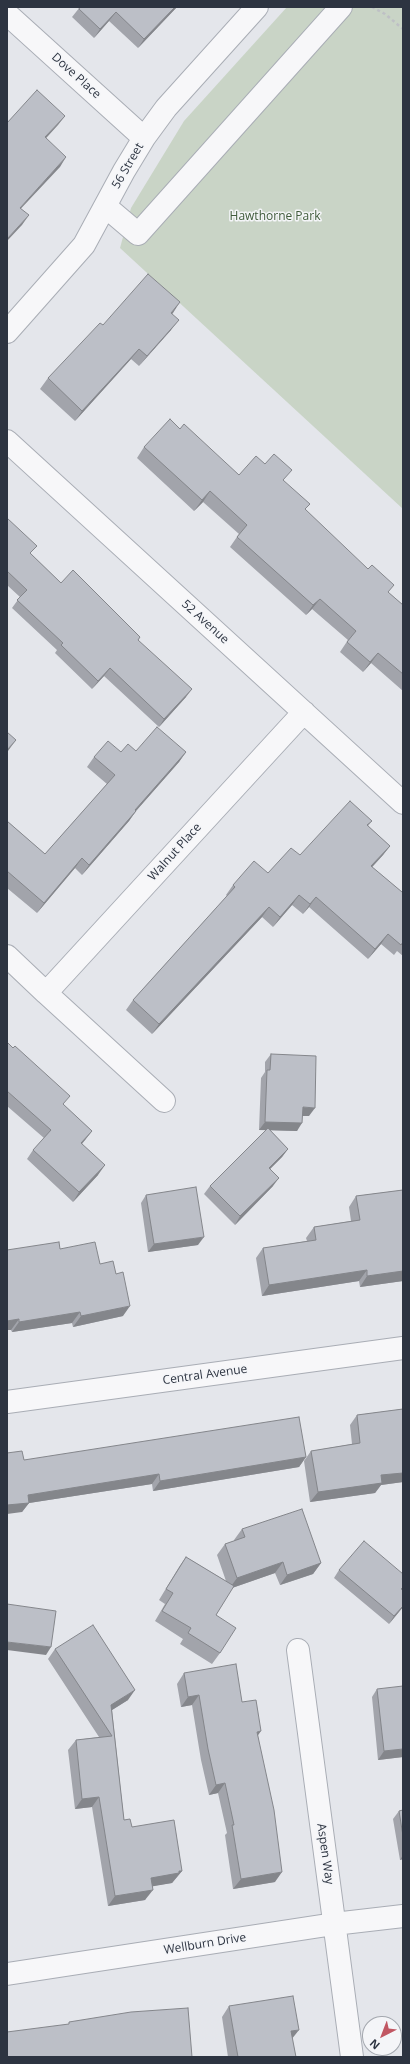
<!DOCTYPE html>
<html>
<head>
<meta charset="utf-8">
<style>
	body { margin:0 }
	#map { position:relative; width:410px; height:2064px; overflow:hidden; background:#e4e6eb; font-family:"Open Sans",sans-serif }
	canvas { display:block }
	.frame { position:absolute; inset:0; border:8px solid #2d3441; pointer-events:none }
	.north { position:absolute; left:362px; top:2016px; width:40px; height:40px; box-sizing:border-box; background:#f4f5f8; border:1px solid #a4a8af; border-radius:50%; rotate:222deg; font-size:11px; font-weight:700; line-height:16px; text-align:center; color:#2d3441 }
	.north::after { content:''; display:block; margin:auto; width:14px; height:18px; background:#c15763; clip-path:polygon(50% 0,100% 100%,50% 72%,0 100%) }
</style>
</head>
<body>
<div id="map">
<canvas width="410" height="2064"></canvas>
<div class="frame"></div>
<div class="north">N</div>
</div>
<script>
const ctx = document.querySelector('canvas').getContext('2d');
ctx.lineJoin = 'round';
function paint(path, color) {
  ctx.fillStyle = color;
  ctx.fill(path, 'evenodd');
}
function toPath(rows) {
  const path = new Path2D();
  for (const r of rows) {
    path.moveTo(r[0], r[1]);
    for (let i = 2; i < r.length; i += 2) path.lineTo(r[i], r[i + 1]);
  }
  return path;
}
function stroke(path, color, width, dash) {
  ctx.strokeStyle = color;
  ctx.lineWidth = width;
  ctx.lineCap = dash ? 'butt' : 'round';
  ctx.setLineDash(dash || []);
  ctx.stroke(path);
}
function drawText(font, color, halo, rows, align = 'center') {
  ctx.font = font + ' "Open Sans",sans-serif';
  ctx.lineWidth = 3;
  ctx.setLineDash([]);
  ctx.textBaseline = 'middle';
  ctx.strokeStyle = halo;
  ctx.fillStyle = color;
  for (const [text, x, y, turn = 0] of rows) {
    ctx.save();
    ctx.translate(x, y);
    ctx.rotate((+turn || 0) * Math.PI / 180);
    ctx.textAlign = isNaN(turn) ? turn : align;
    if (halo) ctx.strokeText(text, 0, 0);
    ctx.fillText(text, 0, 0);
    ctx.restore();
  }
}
paint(toPath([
	[287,7,403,7,403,509,120,248,131,208,184,121]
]), '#c9d4c6');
const minor = toPath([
	[7,14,144,138],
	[105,206,138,234,341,7],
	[7,332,84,245,124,171,144,138,166,108,257,7],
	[7,441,403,803],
	[7,956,46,993,304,712],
	[46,993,164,1101],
	[7,1402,403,1348],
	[298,1650,352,2057],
	[7,1974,334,1924,403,1916]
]);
stroke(minor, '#a9adb5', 24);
stroke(toPath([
	[372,7,385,14,403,29]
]), '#bec0c5', 2.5, [3, 3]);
stroke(minor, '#f7f7f9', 22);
paint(toPath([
	[80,7,177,7,138,48,109,21,94,38,72,17],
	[172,314,171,330,139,366,131,359,75,421,40,389,48,378,103,325],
	[180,429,239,475,284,481,306,510,389,593,403,605,403,691,371,663,363,672,340,652,348,640,312,609,306,615,230,547,239,534,203,502,194,511,137,458,144,447],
	[7,518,31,554,61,583,140,637,138,640,186,697,159,727,104,676,92,689,55,653,57,650,12,608,20,597,7,585],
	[136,751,186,752,179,762,136,811,129,821,82,875,75,868,37,913,7,888,7,821,45,854,107,784,87,767,94,757,121,752],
	[372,821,368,826,390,846,383,855,372,867,402,892,403,891,403,956,397,951,394,955,381,944,368,959,309,907,303,914,292,905,273,927,262,917,152,1034,126,1010,133,1000,227,896,226,895,233,885,268,873,300,855],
	[7,1042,64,1105,92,1131,82,1144,98,1175,73,1202,27,1159,33,1150,44,1138,7,1106],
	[271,1054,309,1116,302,1116,297,1131,270,1130,288,1149,282,1157,270,1169,273,1186,235,1225,204,1194,210,1186,266,1130,259,1130,261,1078,265,1072,265,1062],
	[403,1190,403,1281,360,1287,359,1281,262,1296,256,1258,263,1248,307,1241,306,1238,314,1227,351,1221,349,1207,356,1196],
	[146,1195,198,1245,148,1252,141,1203],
	[60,1249,100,1264,123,1316,73,1327,72,1323,12,1332,11,1330,7,1330,7,1250],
	[403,1409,403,1482,381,1485,375,1493,310,1502,304,1461,311,1451,352,1444,350,1425,357,1415],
	[306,1457,299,1467,153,1491,152,1484,29,1503,22,1512,24,1460],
	[242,1529,321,1563,313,1574,280,1585,275,1573,232,1588,216,1615,220,1653,212,1664,180,1644,183,1639,155,1621,165,1604,159,1600,179,1567,186,1557,226,1581,217,1555,225,1544,234,1541,234,1540],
	[339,1570,403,1588,402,1589,403,1590,403,1607,389,1624,334,1578],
	[55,1649,128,1700,112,1710,124,1820,182,1871,172,1883,152,1886,145,1900,108,1906,92,1807,75,1809,68,1750,76,1740,99,1737,48,1659],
	[184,1673,242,1702,258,1736,275,1882,233,1889,225,1835,227,1833,218,1793,209,1795,201,1760,192,1705,181,1707,177,1684],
	[377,1689,403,1757,378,1760,372,1697],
	[403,1810,403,1859,400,1860,393,1819,399,1811],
	[229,2006,292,2039,296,2057,228,2057,222,2017]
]), '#a2a4ab');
paint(toPath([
	[175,7,177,7,138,48,144,39],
	[116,12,109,21,94,38,100,29],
	[65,116,58,125,38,147,45,137],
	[66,157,60,167,13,217,20,208],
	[29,215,22,225,7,241,7,239],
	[180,302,173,313,164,324,171,313],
	[179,320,171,330,139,366,147,356],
	[139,349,131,359,75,421,82,411],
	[210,491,203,502,194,511,202,500],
	[320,599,312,609,306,615,313,605],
	[378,653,371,663,363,672,370,662],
	[110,668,104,676,92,689,98,681],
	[192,689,186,697,159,727,164,719],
	[16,740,8,751,7,752,7,750],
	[186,752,179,762,128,820,135,810],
	[136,811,129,821,82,875,89,865],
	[390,846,383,855,364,876,371,866],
	[82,858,75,868,37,913,44,903],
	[299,895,292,905,273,927,280,917],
	[316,897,309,907,303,914,310,904],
	[269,907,262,917,152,1034,159,1024],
	[388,934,381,944,368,959,375,949],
	[303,1107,315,1108,309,1116,297,1116],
	[265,1122,302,1123,297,1131,259,1130],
	[92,1131,85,1140,74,1152,81,1143],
	[288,1149,282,1157,263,1176,269,1168],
	[105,1165,98,1175,73,1202,79,1192],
	[279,1178,273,1186,235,1225,240,1216],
	[204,1237,198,1245,148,1252,154,1244],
	[367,1270,359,1281,262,1296,269,1285],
	[403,1271,403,1281,360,1287,367,1276],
	[130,1306,123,1316,73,1327,81,1316],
	[80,1312,72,1323,12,1332,19,1322],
	[19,1319,11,1330,7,1330,7,1321],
	[306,1457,299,1467,153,1491,160,1481],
	[403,1473,403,1482,381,1485,375,1493,310,1502,318,1492,381,1475],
	[159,1474,152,1484,29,1503,22,1512,7,1514,7,1505,28,1495],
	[283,1562,275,1573,229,1589,237,1578],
	[321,1563,313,1574,280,1585,287,1575],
	[403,1606,403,1607,389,1624,394,1616],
	[7,1642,51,1647,46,1655,7,1650],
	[135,1690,128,1700,104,1715,111,1705],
	[199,1695,192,1705,181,1707,188,1697],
	[261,1731,254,1741,257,1732],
	[403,1749,403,1757,378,1760,384,1751],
	[225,1783,218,1793,209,1795,216,1785],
	[99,1797,92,1807,75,1809,82,1799],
	[403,1855,403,1859,400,1860],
	[179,1871,182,1871,172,1883,143,1888,151,1878],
	[282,1872,275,1882,233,1889,241,1879],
	[153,1890,145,1900,108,1906,115,1896],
	[299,2030,291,2040,291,2031]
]), '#84868b');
const building = toPath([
	[80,7,175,7,144,39,116,12,100,29,79,9,80,7],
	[37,90,65,116,45,137,66,157,20,208,29,215,7,239,7,123,37,90],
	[148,274,180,302,171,313,179,320,147,356,139,349,82,411,48,378,100,323,103,325,148,274],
	[170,419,180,429,184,424,239,475,256,456,265,464,274,454,292,470,283,480,310,504,305,509,368,569,372,565,394,585,388,592,403,605,403,674,378,653,370,662,347,642,356,631,320,599,313,605,237,537,247,525,210,491,202,500,144,447,170,419],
	[7,518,37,546,30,553,61,583,73,570,140,637,138,640,192,689,164,719,110,668,98,681,61,645,63,643,17,600,27,590,7,571,7,518],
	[157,727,186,752,135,810,136,811,89,865,82,858,44,903,7,871,7,821,45,854,115,775,94,757,108,741,121,752,128,744,136,751,157,727],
	[7,732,16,740,7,750,7,732],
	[350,801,372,821,367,825,390,846,371,866,402,892,403,891,403,942,401,945,388,934,375,949,316,897,310,904,299,895,280,917,269,907,159,1024,133,1000,235,887,233,885,254,861,268,873,291,848,300,855,350,801],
	[7,1042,13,1048,15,1046,70,1096,63,1104,92,1131,81,1143,105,1165,79,1192,33,1150,51,1130,7,1091,7,1042],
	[271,1054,316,1056,315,1108,303,1107,302,1123,265,1122,267,1070,270,1070,271,1054],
	[268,1128,288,1149,269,1168,279,1178,240,1216,210,1186,268,1128],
	[196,1187,204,1237,154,1244,146,1195,196,1187],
	[403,1190,403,1271,367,1276,367,1270,269,1285,263,1248,316,1240,314,1227,360,1220,356,1196,403,1190],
	[59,1242,60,1249,95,1242,100,1264,113,1261,116,1274,123,1272,130,1306,81,1316,80,1312,19,1322,19,1319,7,1321,7,1250,59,1242],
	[403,1409,403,1473,381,1475,382,1483,318,1492,311,1451,360,1443,357,1415,403,1409],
	[299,1417,306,1457,160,1481,159,1474,28,1495,29,1503,7,1505,7,1453,22,1451,24,1460,299,1417],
	[302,1509,321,1563,287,1575,283,1562,237,1578,225,1544,245,1537,242,1529,302,1509],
	[364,1541,403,1574,403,1587,401,1589,403,1590,403,1606,394,1616,339,1570,364,1541],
	[186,1557,234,1586,216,1615,236,1628,220,1653,188,1633,191,1628,162,1611,173,1593,166,1589,186,1557],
	[7,1604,56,1611,51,1647,7,1642,7,1604],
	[93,1625,135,1690,111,1705,124,1820,130,1819,132,1827,174,1820,182,1871,179,1871,179,1873,151,1878,153,1890,115,1896,99,1797,82,1799,76,1740,112,1736,55,1649,93,1625],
	[236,1664,242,1702,256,1700,261,1731,257,1732,274,1810,282,1872,241,1879,232,1825,234,1825,225,1783,216,1785,208,1749,199,1695,188,1697,184,1673,236,1664],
	[403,1686,403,1749,384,1751,377,1689,403,1686],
	[403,1810,403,1836,399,1811,403,1810],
	[293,1996,299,2030,291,2031,296,2057,238,2057,229,2006,293,1996],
	[188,2008,192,2057,7,2057,7,2032,69,2024,69,2022,131,2012,188,2008]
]);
paint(building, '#bcbfc7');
stroke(building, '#84868b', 1);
drawText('12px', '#2d3441', '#f4f5f8', [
	["Dove Place",76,76,42],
	["56 Street",128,166,-60],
	["52 Avenue",205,622,42],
	["Walnut Place",175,852,-48],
	["Central Avenue",205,1375,-8],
	["Aspen Way",325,1854,82],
	["Wellburn Drive",205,1944,-9]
]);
drawText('12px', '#415c3c', '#f4f5f8', [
	["Hawthorne Park",275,217]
]);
</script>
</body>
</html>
